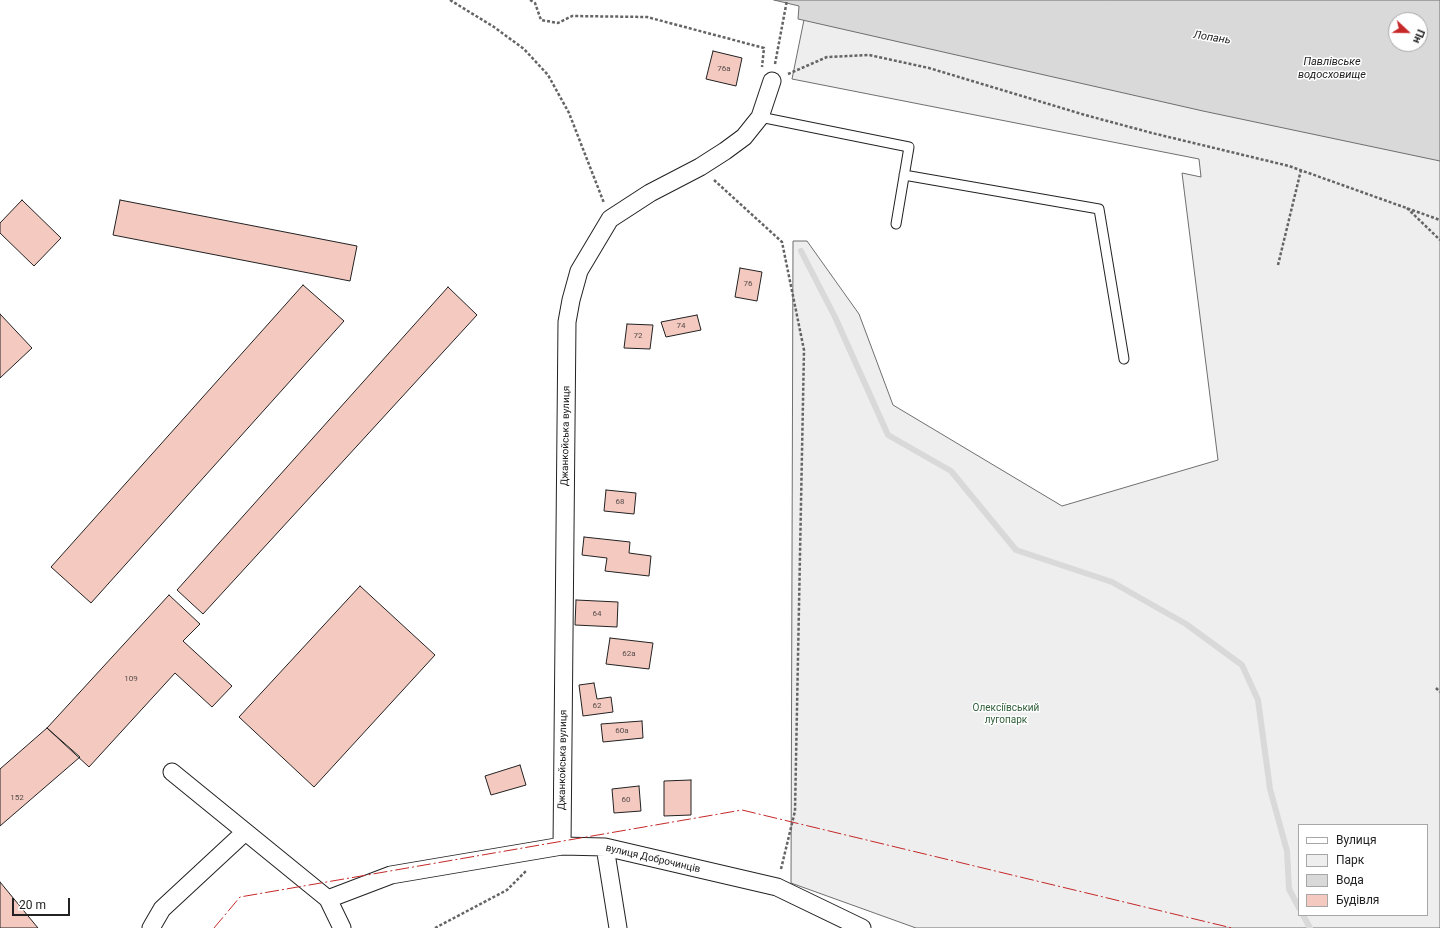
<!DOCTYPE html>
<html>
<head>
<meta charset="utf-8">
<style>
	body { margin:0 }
	#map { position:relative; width:1440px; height:928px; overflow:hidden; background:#fff; font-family:Roboto,sans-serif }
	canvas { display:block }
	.legend { position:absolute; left:1298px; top:824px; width:130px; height:92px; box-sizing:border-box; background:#fff; border:1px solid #a7a7a7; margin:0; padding:5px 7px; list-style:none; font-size:12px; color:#222 }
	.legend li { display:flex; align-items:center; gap:8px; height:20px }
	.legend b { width:20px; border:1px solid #a7a7a7 }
	.north { position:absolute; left:1388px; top:12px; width:40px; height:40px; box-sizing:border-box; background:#fff; border:1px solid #a7a7a7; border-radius:50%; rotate:112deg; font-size:11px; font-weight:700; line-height:16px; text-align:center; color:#222 }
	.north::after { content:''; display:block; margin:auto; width:14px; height:18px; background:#c62828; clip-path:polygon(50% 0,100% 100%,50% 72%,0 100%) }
	.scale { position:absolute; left:12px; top:898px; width:58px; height:18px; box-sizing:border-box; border:2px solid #222; border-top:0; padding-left:5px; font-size:12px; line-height:14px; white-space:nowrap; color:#222; -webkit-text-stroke:3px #fff; paint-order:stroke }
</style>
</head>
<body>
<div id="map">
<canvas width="1440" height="928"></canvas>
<ul class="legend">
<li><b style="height:5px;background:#fff"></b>Вулиця</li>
<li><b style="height:11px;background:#eee"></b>Парк</li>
<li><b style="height:11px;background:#d9d9d9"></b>Вода</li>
<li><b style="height:11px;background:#f3c9c0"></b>Будівля</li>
</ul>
<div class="north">Пн</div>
<div class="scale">20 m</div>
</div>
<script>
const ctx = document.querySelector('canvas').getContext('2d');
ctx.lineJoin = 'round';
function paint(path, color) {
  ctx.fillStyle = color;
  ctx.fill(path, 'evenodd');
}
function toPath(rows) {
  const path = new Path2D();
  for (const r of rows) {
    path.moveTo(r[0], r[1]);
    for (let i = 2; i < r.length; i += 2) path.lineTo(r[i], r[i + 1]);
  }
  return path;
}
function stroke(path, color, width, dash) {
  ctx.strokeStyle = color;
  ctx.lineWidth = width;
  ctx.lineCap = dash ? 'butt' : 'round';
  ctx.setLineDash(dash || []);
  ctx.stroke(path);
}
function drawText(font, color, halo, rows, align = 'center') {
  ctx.font = font + ' Roboto,sans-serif';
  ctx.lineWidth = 3;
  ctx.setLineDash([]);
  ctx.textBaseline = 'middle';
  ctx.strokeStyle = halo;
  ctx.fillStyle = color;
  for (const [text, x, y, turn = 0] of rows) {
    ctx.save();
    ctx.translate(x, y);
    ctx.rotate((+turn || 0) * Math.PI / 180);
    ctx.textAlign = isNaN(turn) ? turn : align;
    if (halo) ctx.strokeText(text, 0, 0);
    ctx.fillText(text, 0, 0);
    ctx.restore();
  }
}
const green = toPath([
	[808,0,1440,0,1440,928,916,928,791,883,793,241,807,241,859,314,893,405,1062,506,1218,460,1182,173,1201,177,1199,159,792,79,808,0],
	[1396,20,1420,20,1420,44,1396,44,1396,20],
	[1299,825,1427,825,1427,915,1299,915,1299,825]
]);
paint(green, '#eee');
stroke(green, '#6f6f6f', 1);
const water = toPath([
	[774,0,1440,0,1440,161,1203,111,798,19,799,6,774,0],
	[1396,20,1420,20,1420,44,1396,44,1396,20]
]);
paint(water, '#d9d9d9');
stroke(water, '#6f6f6f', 1);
stroke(toPath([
	[801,251,835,317,888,435,951,471,1016,550,1112,582,1186,624,1242,665,1258,700,1270,789,1287,851,1289,889,1299,908],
	[1303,915,1310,928]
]), '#d9d9d9', 6);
const building = toPath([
	[713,51,742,58,736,86,706,79,713,51],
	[22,200,61,238,34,266,0,233,0,223,22,200],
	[120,200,357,246,350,281,113,235,120,200],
	[740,268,762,272,757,301,735,297,740,268],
	[303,285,344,321,91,603,51,567,303,285],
	[448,287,477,315,203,614,177,590,448,287],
	[0,314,32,348,0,378,0,314],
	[697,315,701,330,666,337,661,322,697,315],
	[627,324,653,325,650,349,624,348,627,324],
	[606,490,636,493,634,514,604,511,606,490],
	[584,537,630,542,629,553,651,556,649,576,605,571,607,558,582,555,584,537],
	[360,586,435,655,314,787,239,717,360,586],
	[169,595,200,624,183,641,232,686,212,707,175,673,89,767,47,728,169,595],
	[576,600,618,602,617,627,575,625,576,600],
	[610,638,653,643,649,669,606,664,610,638],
	[594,683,597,699,611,697,613,712,583,716,579,685,594,683],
	[642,721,643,738,603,742,601,724,642,721],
	[47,728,80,757,0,826,0,769,47,728],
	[520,765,526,785,491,795,485,776,520,765],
	[691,780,691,815,664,816,664,781,691,780],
	[639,786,641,811,614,813,612,789,639,786],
	[0,882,38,928,0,928,0,882]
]);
paint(building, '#f3c9c0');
stroke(building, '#222', 1);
const service = toPath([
	[760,117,909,147,896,224],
	[904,175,1099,209,1124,359]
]);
const minor = toPath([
	[172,772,328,899,342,928],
	[562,846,567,322,571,300,579,271,610,219,650,193,700,167,725,151,744,137,760,117,772,81],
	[605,847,618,928],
	[328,899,391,875,562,846,605,847,777,887,862,928],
	[151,928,162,909,245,832]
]);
stroke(service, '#222', 11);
stroke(minor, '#222', 19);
stroke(toPath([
	[450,0,494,27,524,49,548,75,569,113,604,203],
	[530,0,535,3,541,20,558,23,572,16,647,17,764,48,762,67],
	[775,64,787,0],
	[788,74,827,57,869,55,929,68,1085,115,1152,133,1289,166,1440,220],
	[714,180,782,242,804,350,795,811,781,869],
	[1407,208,1440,240],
	[1278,265,1301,170],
	[1436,688,1440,692],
	[435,928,507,890,526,871]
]), '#646464', 2.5, [3, 2]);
stroke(service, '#fff', 9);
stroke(minor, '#fff', 17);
stroke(toPath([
	[214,928,240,897,742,810,1232,928]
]), '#c62828', 1, [14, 3, 2, 3]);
drawText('8px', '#564c4a', null, [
	["76а",724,69],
	["76",748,284],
	["74",681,326],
	["72",638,336],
	["68",620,502],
	["64",597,614],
	["62а",629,654],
	["109",131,679],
	["62",597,706],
	["60а",622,731],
	["152",17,798],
	["60",626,800]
]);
drawText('10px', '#222', '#fff', [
	["Джанкойська вулиця",566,436,-89],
	["Джанкойська вулиця",563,760,-89],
	["вулиця Доброчинців",653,859,13]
]);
drawText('10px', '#2f5e38', '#fff', [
	["Олексіївський",1006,708],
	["лугопарк",1006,720]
]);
drawText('italic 11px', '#222', '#fff', [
	["Лопань",1212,38,9],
	["Павлівське",1332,62],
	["водосховище",1332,75]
]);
</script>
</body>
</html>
